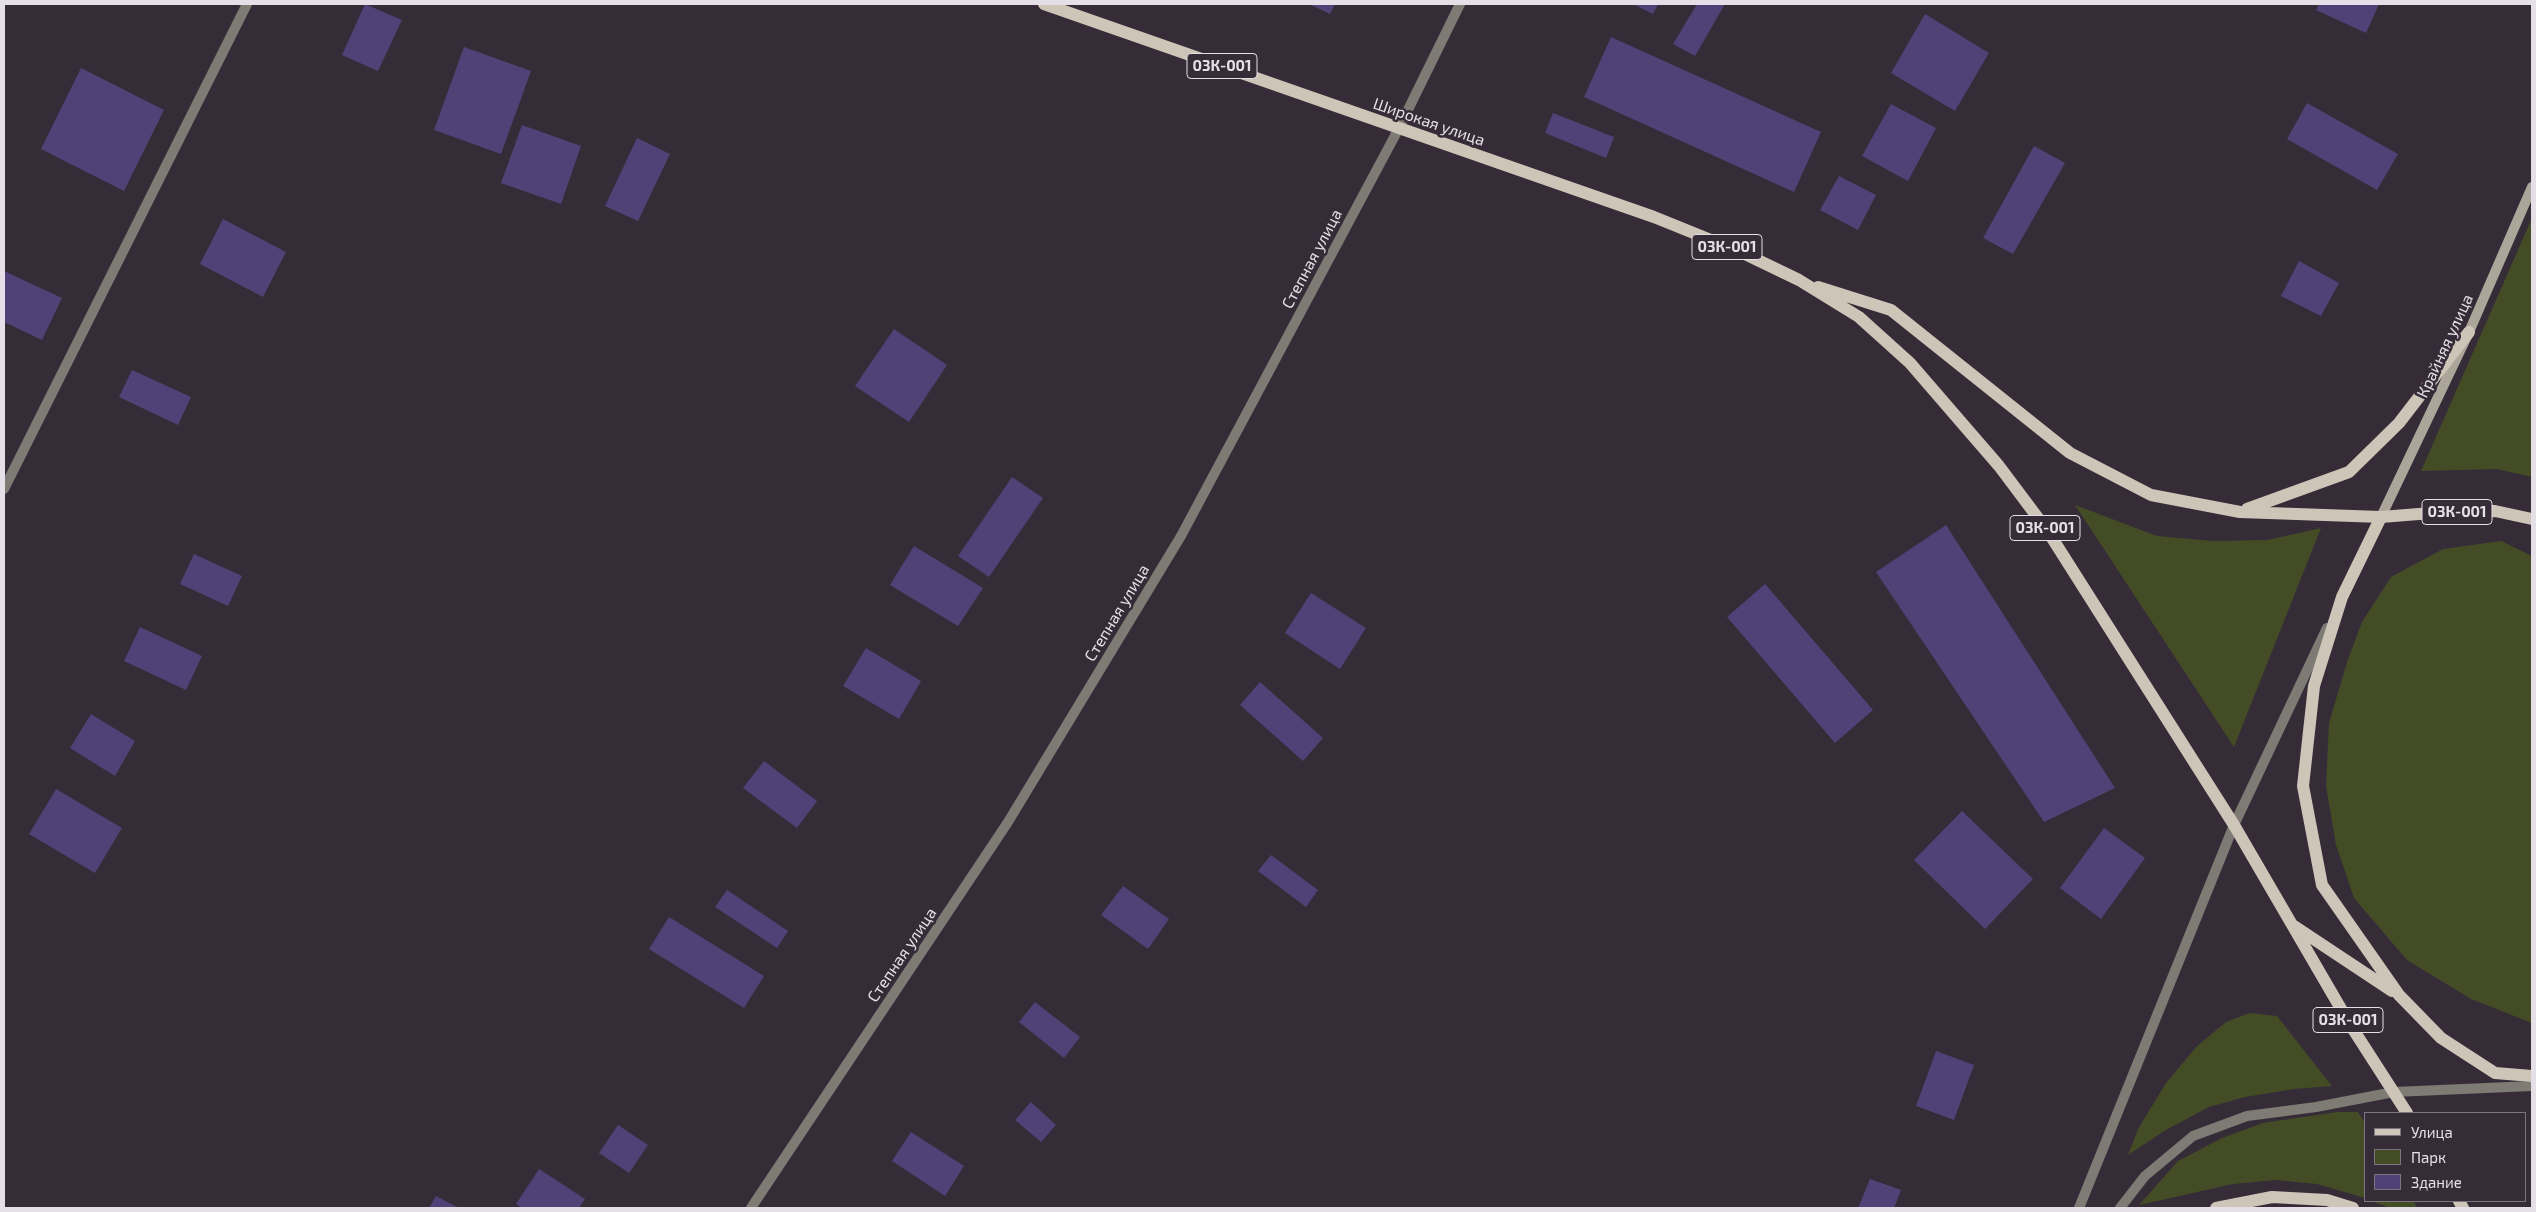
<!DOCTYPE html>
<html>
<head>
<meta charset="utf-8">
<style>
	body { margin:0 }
	#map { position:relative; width:2536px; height:1212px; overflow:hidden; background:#362c38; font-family:"Exo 2",sans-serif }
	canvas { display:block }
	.frame { position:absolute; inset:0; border:5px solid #e5dfe7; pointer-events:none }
	.legend { position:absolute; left:2364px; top:1112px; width:162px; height:90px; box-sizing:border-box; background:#362c38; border:1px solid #7c747e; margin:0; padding:6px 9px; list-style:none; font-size:15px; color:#e5dfe7 }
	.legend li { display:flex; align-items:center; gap:10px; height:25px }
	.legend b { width:25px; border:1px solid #7c747e }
</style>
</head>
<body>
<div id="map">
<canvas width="2536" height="1212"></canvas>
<div class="frame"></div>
<ul class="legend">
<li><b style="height:6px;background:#cdc5b7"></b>Улица</li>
<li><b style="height:14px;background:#444c26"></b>Парк</li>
<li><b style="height:14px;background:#514177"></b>Здание</li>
</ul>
</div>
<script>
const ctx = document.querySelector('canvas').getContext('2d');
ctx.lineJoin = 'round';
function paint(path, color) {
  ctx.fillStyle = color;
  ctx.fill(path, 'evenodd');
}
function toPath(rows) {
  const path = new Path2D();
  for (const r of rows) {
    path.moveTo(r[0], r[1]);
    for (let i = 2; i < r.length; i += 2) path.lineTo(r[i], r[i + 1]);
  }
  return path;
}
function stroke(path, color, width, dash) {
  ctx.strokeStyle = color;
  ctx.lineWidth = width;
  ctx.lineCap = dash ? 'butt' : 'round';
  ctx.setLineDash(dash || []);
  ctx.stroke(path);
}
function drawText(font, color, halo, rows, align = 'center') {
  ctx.font = font + ' "Exo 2",sans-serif';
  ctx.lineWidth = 5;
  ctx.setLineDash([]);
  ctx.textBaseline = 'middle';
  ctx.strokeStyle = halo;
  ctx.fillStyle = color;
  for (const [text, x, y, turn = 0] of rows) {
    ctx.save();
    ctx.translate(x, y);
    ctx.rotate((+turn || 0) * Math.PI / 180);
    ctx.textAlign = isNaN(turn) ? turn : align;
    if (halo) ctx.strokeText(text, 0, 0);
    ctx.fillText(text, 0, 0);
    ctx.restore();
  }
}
paint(toPath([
	[2532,218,2532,477,2497,469,2421,471],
	[2075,505,2157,536,2213,541,2267,540,2321,528,2234,747],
	[2501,541,2532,556,2532,1023,2471,999,2407,960,2354,898,2336,845,2326,786,2329,723,2347,662,2362,622,2391,577,2443,549],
	[2250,1013,2277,1016,2332,1086,2294,1089,2245,1097,2209,1107,2166,1130,2128,1155,2138,1129,2166,1083,2197,1046,2226,1022],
	[2337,1112,2358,1112,2365,1123,2365,1198,2317,1184,2275,1180,2233,1184,2139,1205,2178,1161,2222,1138,2263,1123],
	[2371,1201,2413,1201,2418,1208,2390,1208]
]), '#444c26');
paint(toPath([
	[365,4,402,20,378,71,342,55],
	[1309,4,1335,4,1330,14],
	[1633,4,1658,4,1653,14],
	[1697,4,1725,4,1695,56,1673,44],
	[2319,4,2379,4,2366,33,2316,10],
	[1925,14,1989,53,1955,111,1891,73],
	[1611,37,1821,132,1794,192,1584,97],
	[464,47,531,71,501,154,434,130],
	[81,68,164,110,124,191,41,149],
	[2307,103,2398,154,2377,190,2287,139],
	[1891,104,1936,128,1908,181,1862,156],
	[1553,113,1614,137,1606,158,1545,133],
	[522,125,581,146,561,204,501,183],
	[637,138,670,154,638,221,605,206],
	[2034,146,2065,163,2013,254,1983,238],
	[1839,176,1876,195,1858,230,1820,210],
	[223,219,286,252,263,297,200,264],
	[2299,261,2339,283,2321,316,2281,296],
	[4,271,62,298,42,340,4,322],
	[894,329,947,365,909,422,855,386],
	[132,370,191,397,178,425,119,397],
	[1012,477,1043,498,989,577,958,556],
	[1946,525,2115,788,2044,822,1876,572],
	[914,546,983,588,958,626,890,585],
	[194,554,242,576,228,606,180,584],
	[1765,584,1873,710,1835,743,1727,617],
	[1311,593,1366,628,1340,669,1285,633],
	[140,627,202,656,186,690,124,661],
	[866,648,921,681,899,719,843,686],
	[1260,682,1323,738,1303,761,1240,705],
	[91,714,135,741,115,776,70,748],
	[764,761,817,801,797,828,743,788],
	[56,789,122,828,95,873,29,834],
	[1962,811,2033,879,1985,929,1914,860],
	[2104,828,2145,858,2101,919,2060,888],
	[1271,855,1318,890,1306,907,1258,871],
	[1123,886,1169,919,1148,949,1101,915],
	[727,890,788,931,777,948,715,907],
	[669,917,764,976,744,1008,649,949],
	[1035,1002,1080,1037,1064,1058,1019,1022],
	[1936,1051,1974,1065,1954,1120,1916,1106],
	[1031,1102,1056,1125,1041,1142,1015,1120],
	[618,1125,648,1145,629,1173,599,1153],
	[911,1132,964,1166,945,1196,892,1161],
	[539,1169,585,1199,579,1208,522,1208,516,1204],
	[1870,1179,1901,1190,1894,1208,1858,1208],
	[436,1196,459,1208,429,1208]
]), '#514177');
stroke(toPath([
	[4,489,247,4]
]), '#7e7b74', 10);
stroke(toPath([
	[751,1208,1008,822,1181,536,1399,128,1460,4]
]), '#7e7b74', 10);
stroke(toPath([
	[2079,1208,2234,825,2327,628],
	[2120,1208,2145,1176,2193,1136,2247,1116,2316,1107,2394,1092,2532,1086]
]), '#7e7b74', 10);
stroke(toPath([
	[2381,517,2469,332,2532,187]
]), '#aba59a', 10);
stroke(toPath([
	[1044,4,1654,217,1743,253,1799,280,1859,317,1910,363,1999,466,2047,530,2234,825,2351,1026,2407,1113],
	[1818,287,1891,310,2070,453,2151,495,2240,512,2381,517,2444,512,2495,511,2532,519],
	[2247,509,2349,472,2399,423,2469,332],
	[2381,517,2342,597,2314,686,2303,786,2322,885,2399,995,2441,1038,2495,1073,2532,1076],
	[2294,926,2392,991],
	[2459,1201,2463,1208],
	[2216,1208,2272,1197,2327,1200,2353,1208]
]), '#cdc5b7', 12);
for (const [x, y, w] of [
	[1222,66,70],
	[1727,247,70],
	[2457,512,70],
	[2045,528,70],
	[2348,1020,70]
]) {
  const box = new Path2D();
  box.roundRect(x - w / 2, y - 12.5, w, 25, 4);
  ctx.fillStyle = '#362c38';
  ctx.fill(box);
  stroke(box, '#e5dfe7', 1);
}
drawText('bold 15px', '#e5dfe7', null, [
	["03К-001",1222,66],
	["03К-001",1727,247],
	["03К-001",2457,512],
	["03К-001",2045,528],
	["03К-001",2348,1020]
]);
drawText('16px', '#e5dfe7', '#362c38', [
	["Широкая улица",1429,122,19],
	["Степная улица",1312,259,-62],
	["Крайняя улица",2445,346,-65],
	["Степная улица",1117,613,-59],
	["Степная улица",902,955,-56]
]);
</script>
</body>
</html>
